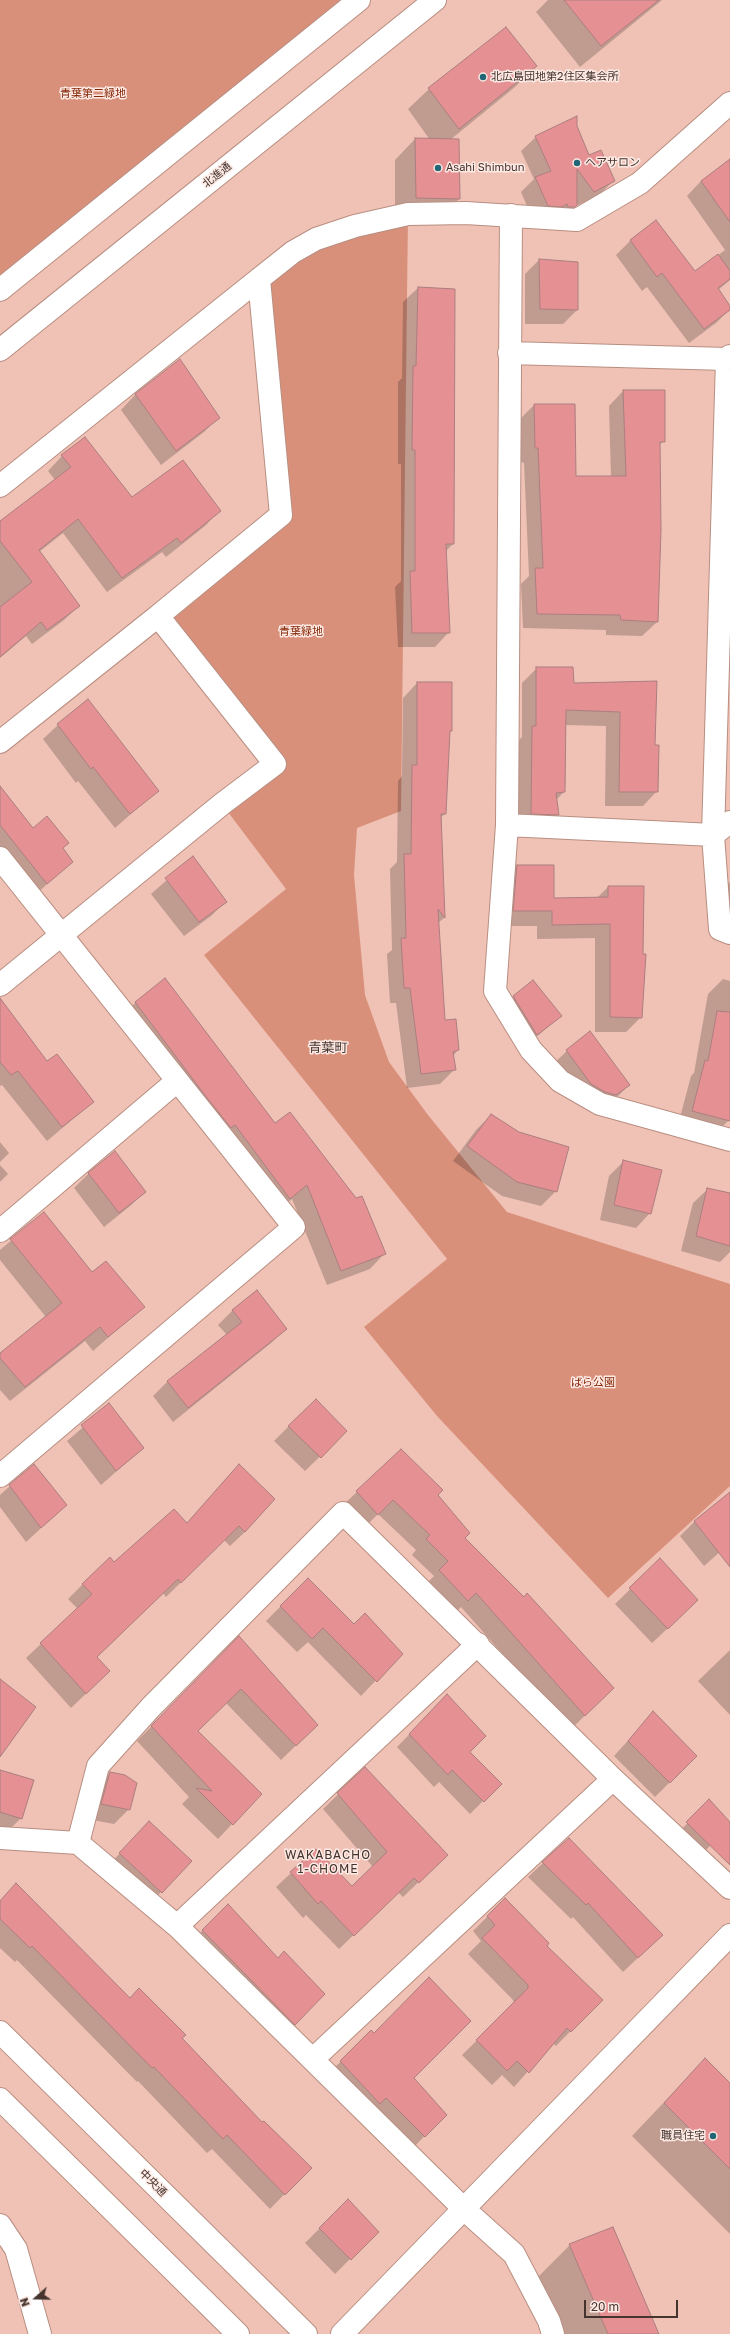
<!DOCTYPE html>
<html>
<head>
<meta charset="utf-8">
<style>
	body { margin:0 }
	#map { position:relative; width:730px; height:2334px; overflow:hidden; background:#f0c2b5; font-family:"Golos Text",sans-serif }
	canvas { display:block }
	.north { position:absolute; left:16px; top:2278px; width:40px; height:40px; -webkit-text-stroke:3px #fdeae5; paint-order:stroke; rotate:250deg; font-size:11px; font-weight:700; line-height:16px; text-align:center; color:#45332e }
	.north::after { content:''; display:block; margin:auto; width:14px; height:18px; background:#45332e; clip-path:polygon(50% 0,100% 100%,50% 72%,0 100%) }
	.scale { position:absolute; left:584px; top:2300px; width:94px; height:18px; box-sizing:border-box; border:2px solid #45332e; border-top:0; padding-left:5px; font-size:12px; line-height:14px; white-space:nowrap; color:#45332e; -webkit-text-stroke:3px #fdeae5; paint-order:stroke }
</style>
</head>
<body>
<div id="map">
<canvas width="730" height="2334"></canvas>
<div class="north">N</div>
<div class="scale">20 m</div>
</div>
<script>
const ctx = document.querySelector('canvas').getContext('2d');
ctx.lineJoin = 'round';
function paint(path, color) {
  ctx.fillStyle = color;
  ctx.fill(path, 'evenodd');
}
function toPath(rows) {
  const path = new Path2D();
  for (const r of rows) {
    path.moveTo(r[0], r[1]);
    for (let i = 2; i < r.length; i += 2) path.lineTo(r[i], r[i + 1]);
  }
  return path;
}
function stroke(path, color, width, dash) {
  ctx.strokeStyle = color;
  ctx.lineWidth = width;
  ctx.lineCap = dash ? 'butt' : 'round';
  ctx.setLineDash(dash || []);
  ctx.stroke(path);
}
function drawText(font, color, halo, rows, align = 'center') {
  ctx.font = font + ' "Golos Text","Noto Sans JP",sans-serif';
  ctx.lineWidth = 3;
  ctx.setLineDash([]);
  ctx.textBaseline = 'middle';
  ctx.strokeStyle = halo;
  ctx.fillStyle = color;
  for (const [text, x, y, turn = 0] of rows) {
    ctx.save();
    ctx.translate(x, y);
    ctx.rotate((+turn || 0) * Math.PI / 180);
    ctx.textAlign = isNaN(turn) ? turn : align;
    if (halo) ctx.strokeText(text, 0, 0);
    ctx.fillText(text, 0, 0);
    ctx.restore();
  }
}
paint(toPath([
	[0,0,359,0,0,290],
	[408,214,401,811,357,828,354,875,365,995,389,1062,428,1115,507,1212,730,1284,730,1486,608,1598,437,1416,364,1327,447,1259,204,955,286,889,222,804,275,764,158,616,281,515,259,279,293,252]
]), '#d9907b');
paint(toPath([
	[548,0,662,0,580,67,536,12],
	[536,66,515,87,450,140,459,199,438,220,395,218,395,160,415,139,430,140,408,109,429,89],
	[576,126,588,157,613,181,599,195,578,205,577,204,562,220,533,220,521,192,534,179,521,151,536,137],
	[730,160,730,280,718,290,730,309,716,323,689,343,647,287,642,291,616,255,630,241,656,222,695,273,725,250,687,196,701,181],
	[539,260,577,310,563,324,525,324,525,274],
	[418,288,453,544,445,552,449,632,435,647,398,647,395,587,401,581,401,464,398,464,398,382,402,378,403,302],
	[180,360,218,418,204,432,161,465,121,410,135,395],
	[623,391,664,441,659,445,657,622,642,636,606,635,606,630,523,628,521,584,529,576,524,463,521,462,519,420,534,405,574,405,575,477,611,477,609,406],
	[62,456,132,498,219,511,205,526,166,557,162,552,107,592,63,533,39,552,79,606,64,620,32,644,26,636,0,658,0,522,55,480,48,471],
	[537,668,573,684,656,682,654,746,657,791,643,806,605,806,606,726,565,725,564,792,556,800,558,815,543,829,517,828,517,742,522,737,522,683],
	[417,683,451,731,449,733,445,814,440,818,444,918,438,923,444,1021,458,1050,453,1056,455,1069,440,1084,407,1088,396,1003,390,1003,387,954,392,950,390,869,397,862,398,781,402,776,403,698],
	[58,725,157,791,115,828,78,781,76,783,43,739],
	[0,787,33,829,71,862,32,898,0,858],
	[193,857,225,902,211,916,184,936,151,894],
	[517,866,553,899,597,898,608,887,641,1017,626,1032,595,1032,595,938,537,939,537,926,499,926,502,880],
	[730,882,730,905,720,892],
	[723,979,730,981,730,1116,729,1120,714,1135,678,1125,691,1076,694,1073,708,994],
	[532,981,561,1016,522,1049,499,1011],
	[136,1002,384,1254,370,1269,327,1285,292,1199,275,1213,121,1017],
	[0,1014,47,1063,93,1102,47,1141,2,1085,0,1086],
	[567,1051,629,1085,614,1100,552,1065],
	[491,1115,556,1191,541,1206,502,1196,453,1161,476,1130],
	[0,1142,9,1153,0,1162],
	[624,1161,650,1213,636,1228,600,1220,609,1176],
	[0,1165,8,1174,0,1182],
	[89,1173,145,1192,130,1206,104,1227,74,1188],
	[708,1189,730,1194,730,1252,720,1262,681,1251,693,1203],
	[44,1213,92,1273,143,1307,93,1351,85,1341,10,1401,0,1390,0,1354,46,1317,0,1260,0,1250],
	[233,1310,285,1329,271,1343,173,1422,153,1396,168,1381,227,1335,218,1325],
	[109,1405,143,1448,101,1485,67,1441],
	[289,1426,346,1431,305,1471,274,1441],
	[239,1466,245,1532,230,1546,224,1540,166,1597,163,1593,96,1658,94,1686,71,1708,26,1658,78,1609,68,1599,83,1584,186,1524],
	[10,1486,66,1505,26,1542,0,1507,0,1495],
	[357,1492,437,1495,464,1538,598,1703,570,1730,461,1607,453,1615,425,1585,434,1576,412,1555,416,1550,378,1514,363,1529,342,1506],
	[730,1493,730,1543,704,1566,680,1536,695,1521],
	[660,1560,682,1615,652,1643,615,1604],
	[308,1579,354,1625,401,1654,361,1696,308,1642,297,1652,266,1621],
	[239,1638,317,1725,281,1760,226,1703,197,1731,260,1794,218,1839,182,1804,189,1797,137,1741],
	[730,1650,730,1715,698,1681],
	[447,1696,469,1752,500,1784,470,1814,439,1782,434,1787,397,1747],
	[653,1713,696,1756,655,1797,614,1756],
	[365,1768,432,1869,403,1897,398,1892,339,1949,306,1915,303,1918,276,1887,291,1873,352,1887,373,1867,323,1809],
	[0,1771,21,1818,6,1833,0,1831],
	[110,1773,129,1809,114,1824,87,1819,95,1787],
	[709,1801,730,1824,696,1861,673,1838],
	[135,1837,161,1892,147,1907,106,1868],
	[543,1863,662,1935,623,1972,573,1917,571,1919,528,1877],
	[505,1899,545,1946,601,2000,556,2046,553,2043,514,2087,502,2075,492,2085,462,2055,514,2004,513,2000,468,1954,481,1941,473,1931],
	[0,1901,181,2038,262,2124,310,2168,270,2209,212,2149,207,2153,138,2081,137,2082,17,1960,15,1962,0,1948],
	[228,1905,278,1959,324,1994,280,2039,188,1945],
	[371,2032,445,2115,411,2150,327,2075],
	[705,2059,730,2085,730,2234,632,2136],
	[348,2200,377,2232,335,2274,305,2243],
	[570,2245,658,2334,562,2334,537,2278]
]), '#0003');
const building = toPath([
	[564,0,659,0,601,46,564,0],
	[506,27,537,66,459,129,428,88,506,27],
	[577,116,577,126,589,155,601,150,615,181,594,192,577,169,577,205,574,207,568,207,567,204,562,207,548,206,535,177,551,171,535,136,577,116],
	[415,138,459,139,460,199,416,198,415,138],
	[730,159,730,222,701,181,730,159],
	[656,220,695,271,718,254,730,271,730,279,718,288,730,306,730,310,704,329,662,273,657,277,630,240,656,220],
	[539,259,578,262,578,310,540,309,539,259],
	[418,287,455,289,454,544,446,544,450,633,412,633,410,571,415,571,415,450,412,450,413,366,416,366,418,287],
	[180,359,220,418,176,451,135,394,180,359],
	[623,390,665,390,665,442,660,442,661,530,658,622,621,620,620,615,537,614,535,568,543,568,538,448,535,448,534,404,575,404,576,476,626,476,623,390],
	[85,437,132,497,183,460,221,511,181,543,177,538,122,578,78,519,39,550,80,606,47,630,41,622,0,657,0,607,32,582,0,541,0,521,71,467,61,455,85,437],
	[536,667,573,667,574,683,657,681,655,745,659,745,658,792,619,792,620,712,566,710,565,792,556,793,559,815,531,814,532,726,536,726,536,667],
	[417,682,452,682,452,731,450,731,446,814,441,814,445,918,438,909,445,1020,456,1019,459,1050,453,1052,456,1070,421,1074,410,988,404,988,401,938,406,938,404,854,411,854,412,765,417,765,417,682],
	[88,699,159,791,130,814,93,767,91,769,57,724,88,699],
	[0,786,33,828,47,816,69,843,63,848,73,862,47,884,0,825,0,786],
	[193,856,227,902,199,922,165,878,193,856],
	[517,865,554,865,554,898,608,897,608,886,644,886,643,954,646,954,642,1018,610,1017,610,924,552,925,552,911,513,911,517,865],
	[165,978,275,1123,290,1112,356,1198,362,1196,386,1254,341,1271,307,1185,290,1199,235,1125,231,1128,204,1094,135,1002,165,978],
	[533,980,562,1016,537,1035,513,996,533,980],
	[0,998,47,1061,57,1054,94,1102,62,1127,18,1071,11,1075,0,1062,0,998],
	[717,1011,730,1012,730,1121,692,1111,705,1060,708,1061,717,1011],
	[590,1031,630,1085,616,1095,605,1092,591,1084,566,1050,590,1031],
	[491,1114,519,1132,569,1147,557,1192,517,1182,467,1146,491,1114],
	[115,1151,146,1192,119,1213,88,1173,115,1151],
	[623,1160,662,1170,651,1214,614,1205,623,1160],
	[707,1188,730,1193,730,1246,696,1236,707,1188],
	[44,1212,92,1272,106,1261,145,1307,108,1337,100,1327,25,1387,0,1358,0,1353,62,1303,10,1239,44,1212],
	[257,1290,287,1329,188,1408,167,1381,242,1322,232,1310,257,1290],
	[316,1399,347,1431,321,1458,288,1426,316,1399],
	[109,1403,144,1448,116,1471,81,1425,109,1403],
	[401,1449,443,1490,438,1495,470,1533,465,1538,524,1597,527,1593,614,1688,585,1716,476,1593,468,1601,439,1570,448,1561,426,1539,430,1535,393,1500,378,1515,356,1491,401,1449],
	[34,1464,67,1505,41,1528,9,1485,34,1464],
	[239,1464,275,1499,245,1532,239,1526,181,1583,178,1579,97,1657,110,1671,86,1694,40,1643,92,1594,82,1584,110,1557,114,1562,174,1509,187,1523,239,1464],
	[730,1492,730,1567,694,1521,730,1492],
	[660,1558,698,1600,668,1629,629,1588,660,1558],
	[308,1578,354,1624,365,1613,403,1654,377,1682,323,1628,312,1639,280,1606,308,1578],
	[239,1636,318,1725,296,1746,241,1689,198,1731,262,1794,233,1825,196,1788,212,1791,151,1726,239,1636],
	[0,1679,36,1707,0,1757,0,1679],
	[447,1694,486,1736,470,1752,502,1784,484,1802,452,1770,448,1775,409,1734,447,1694],
	[653,1711,697,1756,670,1783,628,1741,653,1711],
	[365,1767,448,1855,419,1883,414,1878,354,1936,321,1901,318,1904,290,1872,316,1849,352,1886,387,1852,337,1793,365,1767],
	[0,1770,34,1780,22,1819,0,1812,0,1770],
	[110,1772,125,1775,137,1783,130,1810,101,1804,110,1772],
	[709,1799,730,1822,730,1865,686,1822,709,1799],
	[149,1821,192,1861,162,1893,119,1853,149,1821],
	[569,1838,663,1935,638,1958,588,1903,586,1905,542,1862,569,1838],
	[16,1883,130,1998,139,1988,186,2035,182,2038,262,2122,264,2121,312,2168,285,2195,227,2135,223,2139,154,2067,152,2068,32,1946,30,1948,0,1919,0,1901,16,1883],
	[505,1898,549,1943,547,1946,603,2000,571,2032,567,2028,529,2073,517,2061,507,2071,476,2040,528,1988,528,1985,482,1938,495,1925,487,1916,505,1898],
	[228,1904,278,1958,284,1951,325,1994,295,2025,202,1930,228,1904],
	[429,1977,471,2021,414,2078,447,2115,425,2137,386,2098,380,2104,340,2061,371,2030,374,2033,429,1977],
	[705,2058,730,2083,730,2169,664,2103,705,2058],
	[348,2199,379,2232,351,2260,319,2228,348,2199],
	[613,2227,659,2334,608,2334,569,2244,613,2227]
]);
paint(building, '#e59093');
stroke(building, '#ab7e7f', 1);
const minor = toPath([
	[511,215,507,825,495,991,531,1050,560,1081,600,1104,730,1140],
	[509,353,727,359,730,356],
	[727,359,713,835,720,929,730,933],
	[0,486,259,279,293,252,316,239,355,226,408,214,466,213,577,220,640,183,730,103],
	[158,616,281,515,259,279],
	[0,742,158,616,275,764,222,804,0,985],
	[507,825,713,835,730,822],
	[0,858,294,1227,0,1476],
	[0,1231,177,1081],
	[0,1838,78,1843,177,1926,465,2210,514,2254,549,2321,553,2334],
	[78,1843,98,1766,151,1707,343,1513,613,1779,730,1888],
	[177,1926,478,1644],
	[313,2059,613,1779],
	[0,2225,16,2249,40,2334],
	[342,2334,730,1935]
]);
const tertiary = toPath([
	[0,290,359,0],
	[0,350,435,0],
	[0,2032,306,2334],
	[0,2099,238,2334]
]);
stroke(minor, '#b88e81', 24);
stroke(tertiary, '#b88e81', 24);
stroke(minor, '#fff', 22);
stroke(tertiary, '#fff', 22);
for (const [x, y, r, color] of [
	[483,77,4,"#216677"],
	[577,163,4,"#216677"],
	[438,168,4,"#216677"],
	[713,2136,4,"#216677"]
]) {
  const dot = new Path2D();
  dot.arc(x, y, r, 0, 2 * Math.PI);
  ctx.fillStyle = color;
  ctx.fill(dot);
  stroke(dot, '#fdeae5', 1.5);
}
drawText('11px', '#45332e', '#fdeae5', [
	["北広島団地第2住区集会所",491,77],
	["ヘアサロン",585,163],
	["Asahi Shimbun",446,168],
	["職員住宅",705,2136,"right"]
], 'left');
drawText('11px', '#852706', '#fdeae5', [
	["青葉第二緑地",93,94],
	["青葉緑地",301,632],
	["ばら公園",593,1383]
]);
drawText('11px', '#45332e', '#fdeae5', [
	["北進通",217,175,-39],
	["中央通",153,2183,45]
]);
ctx.letterSpacing = '1px';
drawText('12px', '#45332e', '#fdeae5', [
	["WAKABACHO",328,1855],
	["1-CHOME",328,1869]
]);
ctx.letterSpacing = '0px';
drawText('13px', '#45332e', '#fdeae5', [
	["青葉町",328,1048]
]);
</script>
</body>
</html>
